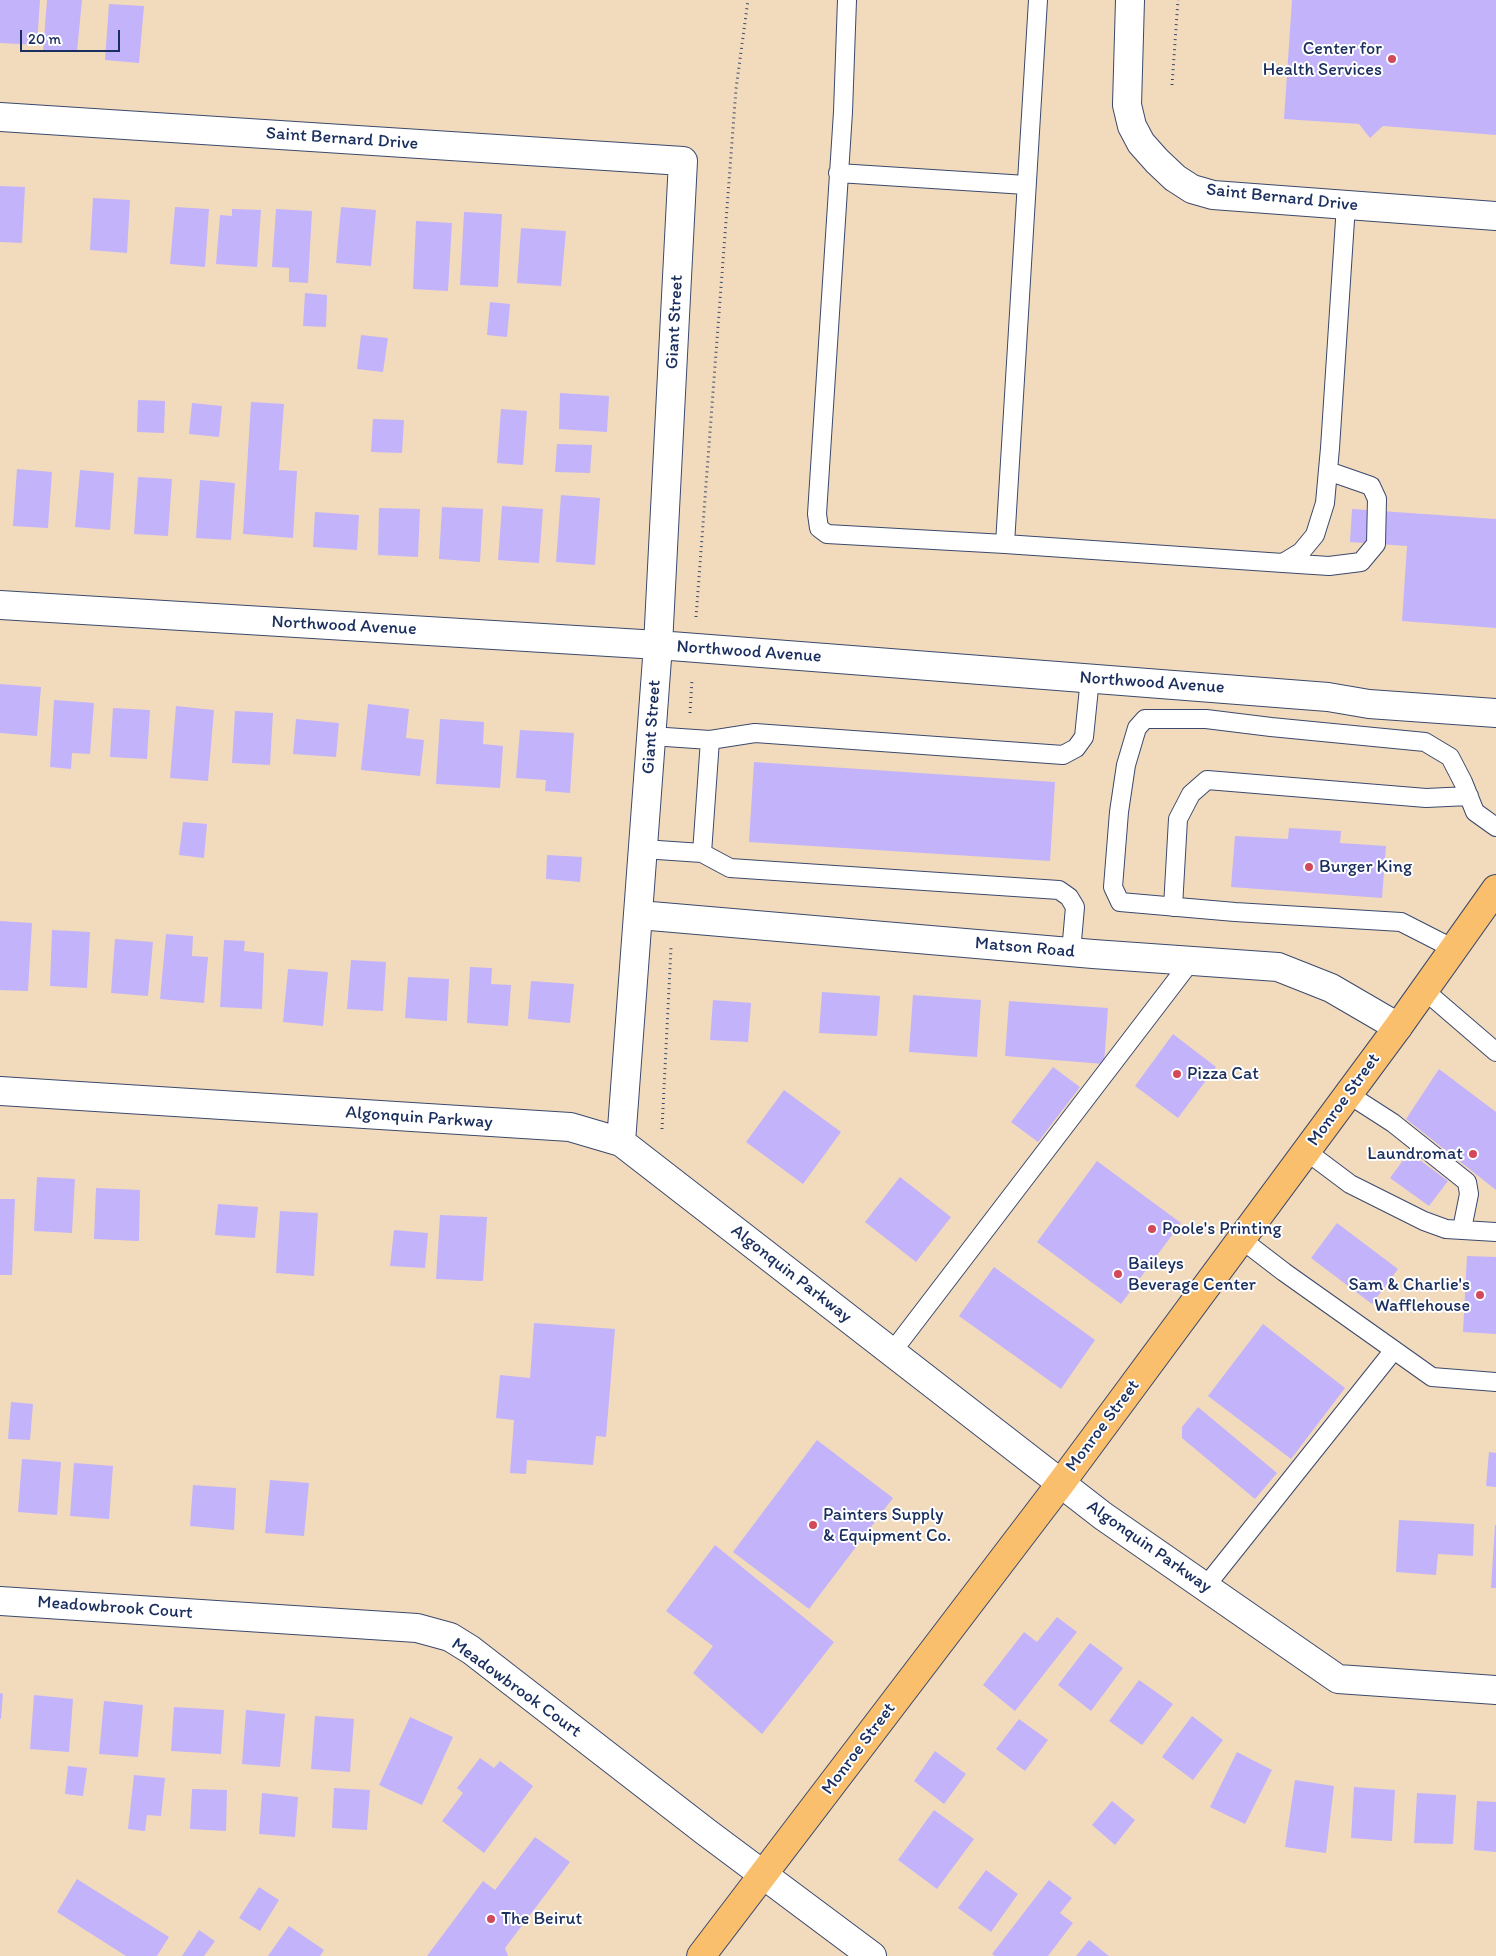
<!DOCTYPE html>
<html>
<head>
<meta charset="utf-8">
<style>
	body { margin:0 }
	#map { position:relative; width:1496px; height:1956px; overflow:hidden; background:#f2dbbc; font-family:Itim,sans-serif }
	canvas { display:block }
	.scale { position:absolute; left:20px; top:30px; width:100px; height:22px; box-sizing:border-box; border:2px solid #1b2f5e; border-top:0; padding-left:6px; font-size:15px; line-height:18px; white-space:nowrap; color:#1b2f5e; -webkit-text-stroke:4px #fff; paint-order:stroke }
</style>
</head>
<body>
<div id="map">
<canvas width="1496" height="1956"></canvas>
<div class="scale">20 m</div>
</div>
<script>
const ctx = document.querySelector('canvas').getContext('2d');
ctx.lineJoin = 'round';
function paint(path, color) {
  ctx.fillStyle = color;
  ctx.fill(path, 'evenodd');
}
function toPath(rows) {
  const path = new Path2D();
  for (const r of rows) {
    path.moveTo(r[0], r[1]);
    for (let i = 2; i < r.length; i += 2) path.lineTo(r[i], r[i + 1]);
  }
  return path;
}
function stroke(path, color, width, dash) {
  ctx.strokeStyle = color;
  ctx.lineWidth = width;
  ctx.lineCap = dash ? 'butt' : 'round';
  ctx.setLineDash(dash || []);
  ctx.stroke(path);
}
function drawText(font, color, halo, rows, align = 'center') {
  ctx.font = font + ' Itim,sans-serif';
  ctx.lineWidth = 4;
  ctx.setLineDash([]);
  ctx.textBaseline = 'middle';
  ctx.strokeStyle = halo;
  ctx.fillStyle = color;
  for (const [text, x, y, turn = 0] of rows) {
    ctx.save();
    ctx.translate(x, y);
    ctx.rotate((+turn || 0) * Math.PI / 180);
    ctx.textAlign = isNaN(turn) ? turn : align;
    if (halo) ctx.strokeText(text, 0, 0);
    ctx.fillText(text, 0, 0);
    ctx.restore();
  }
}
paint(toPath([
	[0,0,40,0,37,45,0,43],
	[47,0,82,0,77,52,43,50],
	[1292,0,1496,0,1496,135,1383,126,1370,138,1359,124,1284,119],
	[109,4,144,6,139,63,105,60],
	[0,186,25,187,22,243,0,242],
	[93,198,130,200,127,253,90,250],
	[175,207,209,209,205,267,170,264],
	[341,207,376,210,371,266,336,263],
	[232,209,261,210,257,267,216,264,220,215,232,216],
	[276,209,312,211,308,283,289,282,289,268,272,267],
	[464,212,502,214,498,287,460,285],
	[416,221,452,223,448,291,413,289],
	[521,228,566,231,561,286,517,283],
	[305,293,327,295,326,327,303,326],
	[490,302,510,304,507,337,487,335],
	[361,335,388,338,383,372,357,369],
	[560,393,609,396,607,432,559,429],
	[138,400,165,401,164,433,137,432],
	[251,402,284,404,279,470,297,471,293,538,243,534],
	[192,403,222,406,219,437,189,434],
	[501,409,527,411,523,465,497,463],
	[373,419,404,420,402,453,371,452],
	[557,444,592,445,590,473,555,472],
	[17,469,52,472,48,528,13,526],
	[80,470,114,473,110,530,75,527],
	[138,477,172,479,168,536,134,534],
	[200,480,235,483,231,540,196,538],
	[561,495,600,498,595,565,556,562],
	[502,506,543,509,539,563,498,560],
	[442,507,483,509,480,562,439,559],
	[379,508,420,509,418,557,378,555],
	[1352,509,1496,519,1496,628,1402,621,1407,546,1350,542],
	[315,512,359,515,357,550,313,547],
	[0,684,41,687,37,736,0,733],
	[54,700,94,703,90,754,72,753,71,769,50,767],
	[368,704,409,709,406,738,424,740,420,776,361,770],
	[176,706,214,710,208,781,170,778],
	[113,708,150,710,147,759,110,757],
	[235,711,273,713,270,765,232,763],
	[296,719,339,723,336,757,293,754],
	[440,719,484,722,483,744,503,746,500,788,436,784],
	[520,730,574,733,570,793,545,791,546,780,516,778],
	[754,762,1055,782,1050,861,749,842],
	[183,822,207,824,204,858,179,855],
	[1289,828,1341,831,1340,843,1386,846,1382,898,1231,887,1235,836,1288,839],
	[547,855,582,857,580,882,546,879],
	[0,921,32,923,28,991,0,990],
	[52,930,90,932,87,988,50,986],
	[166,934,193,936,192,956,208,957,204,1003,160,999],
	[115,939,153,942,148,996,111,993],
	[224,940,245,941,244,951,264,953,262,1009,220,1007],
	[351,960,386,962,383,1011,347,1009],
	[470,967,492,968,491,984,511,985,508,1026,467,1023],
	[288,969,328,972,323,1026,283,1022],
	[408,977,449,979,447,1021,405,1018],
	[531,981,574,984,570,1023,528,1019],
	[822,992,880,996,877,1036,819,1033],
	[913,995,981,1000,977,1057,909,1052],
	[713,1000,751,1003,748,1042,710,1040],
	[1009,1001,1108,1008,1104,1064,1005,1056],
	[1173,1034,1216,1067,1178,1118,1135,1086],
	[1053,1067,1080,1087,1038,1142,1011,1122],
	[1439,1069,1496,1112,1496,1190,1406,1119],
	[784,1090,841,1132,803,1184,746,1142],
	[1409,1152,1448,1181,1429,1206,1390,1178],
	[1097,1161,1181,1223,1121,1304,1037,1242],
	[37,1177,75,1179,72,1233,34,1231],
	[900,1177,951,1217,916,1262,865,1222],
	[96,1188,140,1190,139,1241,94,1239],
	[0,1199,15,1199,12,1275,0,1275],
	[218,1204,258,1207,255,1238,215,1235],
	[280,1211,318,1213,314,1276,276,1273],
	[440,1215,487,1217,483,1281,436,1279],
	[1337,1223,1398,1269,1372,1304,1311,1258],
	[394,1230,428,1233,425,1268,390,1266],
	[1467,1256,1496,1257,1496,1334,1463,1332],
	[994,1267,1095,1340,1061,1389,959,1316],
	[534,1323,615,1329,606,1437,596,1436,593,1465,527,1460,526,1474,510,1473,514,1420,496,1418,500,1375,530,1378],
	[1263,1324,1345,1388,1291,1459,1208,1396],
	[11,1402,33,1404,30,1440,8,1439],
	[1198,1407,1277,1473,1255,1499,1182,1438,1182,1427],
	[817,1440,893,1498,809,1609,733,1552],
	[1489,1452,1496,1453,1496,1487,1486,1486],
	[22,1459,61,1462,57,1515,18,1512],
	[74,1463,113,1466,109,1519,70,1516],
	[270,1480,309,1483,304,1536,265,1533],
	[193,1485,236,1488,234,1530,190,1526],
	[1399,1520,1474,1524,1473,1556,1438,1554,1436,1575,1396,1572],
	[1495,1525,1496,1525,1496,1588,1491,1588],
	[715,1545,834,1642,762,1734,693,1673,713,1646,666,1611],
	[1057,1617,1077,1632,1015,1711,983,1685,1024,1632,1037,1642],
	[1090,1643,1123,1668,1091,1711,1058,1685],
	[1139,1680,1173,1704,1142,1745,1109,1721],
	[0,1693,3,1694,1,1719,0,1719],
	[34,1695,73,1699,69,1752,30,1749],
	[104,1701,143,1705,138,1757,99,1754],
	[174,1707,224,1710,221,1754,171,1751],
	[246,1710,285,1714,280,1767,242,1764],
	[315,1716,354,1719,350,1772,311,1769],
	[1192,1716,1223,1740,1193,1780,1162,1757],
	[410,1717,453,1737,422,1805,379,1785],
	[1019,1719,1048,1740,1025,1771,996,1749],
	[935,1751,966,1774,944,1804,914,1781],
	[1237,1752,1272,1770,1245,1824,1210,1807],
	[480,1758,494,1768,500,1761,533,1786,484,1853,442,1821,463,1793,457,1788],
	[68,1766,87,1768,83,1796,65,1794],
	[134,1775,165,1778,161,1816,147,1815,145,1831,128,1829],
	[1295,1780,1334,1786,1326,1853,1285,1847],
	[1354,1787,1395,1790,1392,1841,1351,1838],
	[334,1788,370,1790,367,1830,332,1828],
	[192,1789,227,1790,226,1831,190,1829],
	[262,1793,298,1797,295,1837,259,1834],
	[1417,1793,1456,1795,1453,1844,1414,1843],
	[1112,1801,1135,1820,1115,1845,1092,1825],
	[1477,1801,1496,1802,1496,1852,1474,1850],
	[934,1810,974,1839,937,1889,898,1860],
	[535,1837,570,1862,505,1948,508,1956,427,1956,483,1881,495,1890],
	[986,1870,1018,1894,991,1932,958,1908],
	[77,1879,169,1937,157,1956,126,1956,57,1912],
	[1049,1880,1072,1898,1060,1913,1073,1923,1048,1956,995,1956,992,1954],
	[259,1887,279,1900,260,1931,239,1918],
	[289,1926,324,1950,320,1956,268,1956],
	[199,1930,215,1941,204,1956,182,1956],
	[1089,1940,1109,1956,1076,1956]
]), '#c3b3fa');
const service = toPath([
	[847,0,843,112,817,514,819,528,827,534,1005,544,1038,0],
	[838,173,1026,185],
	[1005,544,1283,563,1301,552,1315,535,1325,503,1330,448,1346,205],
	[1283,563,1329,566,1361,562,1376,544,1377,499,1371,486,1328,471],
	[651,736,710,740],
	[643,849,702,853,730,868,1059,890,1069,897,1075,907,1071,952],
	[702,853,710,740,755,733,1063,755,1076,748,1084,737,1090,678],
	[1173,907,1178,819,1191,794,1207,780,1426,798,1469,796],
	[1454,949,1401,922,1235,912,1120,902,1113,887,1119,812,1126,765,1137,728,1145,719,1206,719,1271,727,1425,742,1450,757,1463,782,1475,812,1496,827],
	[1424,990,1496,1052],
	[1348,1094,1393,1123,1467,1182,1469,1194,1462,1229],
	[1306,1151,1350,1184,1424,1221,1446,1229,1496,1232],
	[1241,1239,1284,1272,1432,1377,1496,1382],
	[892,1352,1191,961],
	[1205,1587,1394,1350]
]);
const minor = toPath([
	[1130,0,1127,105,1132,126,1141,143,1157,161,1175,178,1192,189,1213,195,1496,216],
	[0,117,683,161,658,645,621,1142],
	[0,605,658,645,1328,697,1369,704,1496,713],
	[639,915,1093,954,1278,967,1331,988,1398,1027],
	[0,1091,570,1127,621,1142,1103,1516,1338,1679,1496,1690],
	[0,1601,417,1628,450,1637,471,1650,706,1832,872,1956]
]);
const primary = toPath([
	[701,1956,1061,1483,1398,1027,1496,889]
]);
stroke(service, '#3b496c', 20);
stroke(minor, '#3b496c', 30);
stroke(primary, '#3b496c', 30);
stroke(toPath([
	[1172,85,1178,0],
	[696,617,736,89,748,0],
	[690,713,692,680],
	[662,1129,671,948]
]), '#3b496c', 3, [1, 4]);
stroke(service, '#fff', 18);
stroke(minor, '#fff', 28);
stroke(primary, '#f9bf6d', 28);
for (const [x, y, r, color] of [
	[1392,59,5,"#d1495b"],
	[1309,867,5,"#d1495b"],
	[1177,1074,5,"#d1495b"],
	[1473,1154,5,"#d1495b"],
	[1152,1229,5,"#d1495b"],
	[1118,1274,5,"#d1495b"],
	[1480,1295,5,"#d1495b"],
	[813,1525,5,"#d1495b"],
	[491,1919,5,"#d1495b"]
]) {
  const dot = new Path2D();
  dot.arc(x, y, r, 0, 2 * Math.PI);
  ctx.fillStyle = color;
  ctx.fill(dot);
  stroke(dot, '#fff', 2);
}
drawText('18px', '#1b2f5e', '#fff', [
	["Center for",1382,49,"right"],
	["Health Services",1382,70,"right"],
	["Burger King",1319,867],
	["Pizza Cat",1187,1074],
	["Laundromat",1463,1154,"right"],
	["Poole's Printing",1162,1229],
	["Baileys",1128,1264],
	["Beverage Center",1128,1285],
	["Sam & Charlie's",1470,1285,"right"],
	["Wafflehouse",1470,1306,"right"],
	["Painters Supply",823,1515],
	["& Equipment Co.",823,1536],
	["The Beirut",501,1919]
], 'left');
drawText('18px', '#1b2f5e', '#fff', [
	["Saint Bernard Drive",342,139,4],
	["Saint Bernard Drive",1282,198,6],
	["Giant Street",675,322,-87],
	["Northwood Avenue",344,626,3],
	["Northwood Avenue",749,652,4],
	["Northwood Avenue",1152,683,4],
	["Giant Street",652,727,-86],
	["Matson Road",1025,948,5],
	["Monroe Street",1344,1100,-54],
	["Algonquin Parkway",419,1118,4],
	["Algonquin Parkway",791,1274,38],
	["Monroe Street",1103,1426,-53],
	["Algonquin Parkway",1149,1547,35],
	["Meadowbrook Court",115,1608,4],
	["Meadowbrook Court",516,1688,36],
	["Monroe Street",859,1749,-53]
]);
</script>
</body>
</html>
